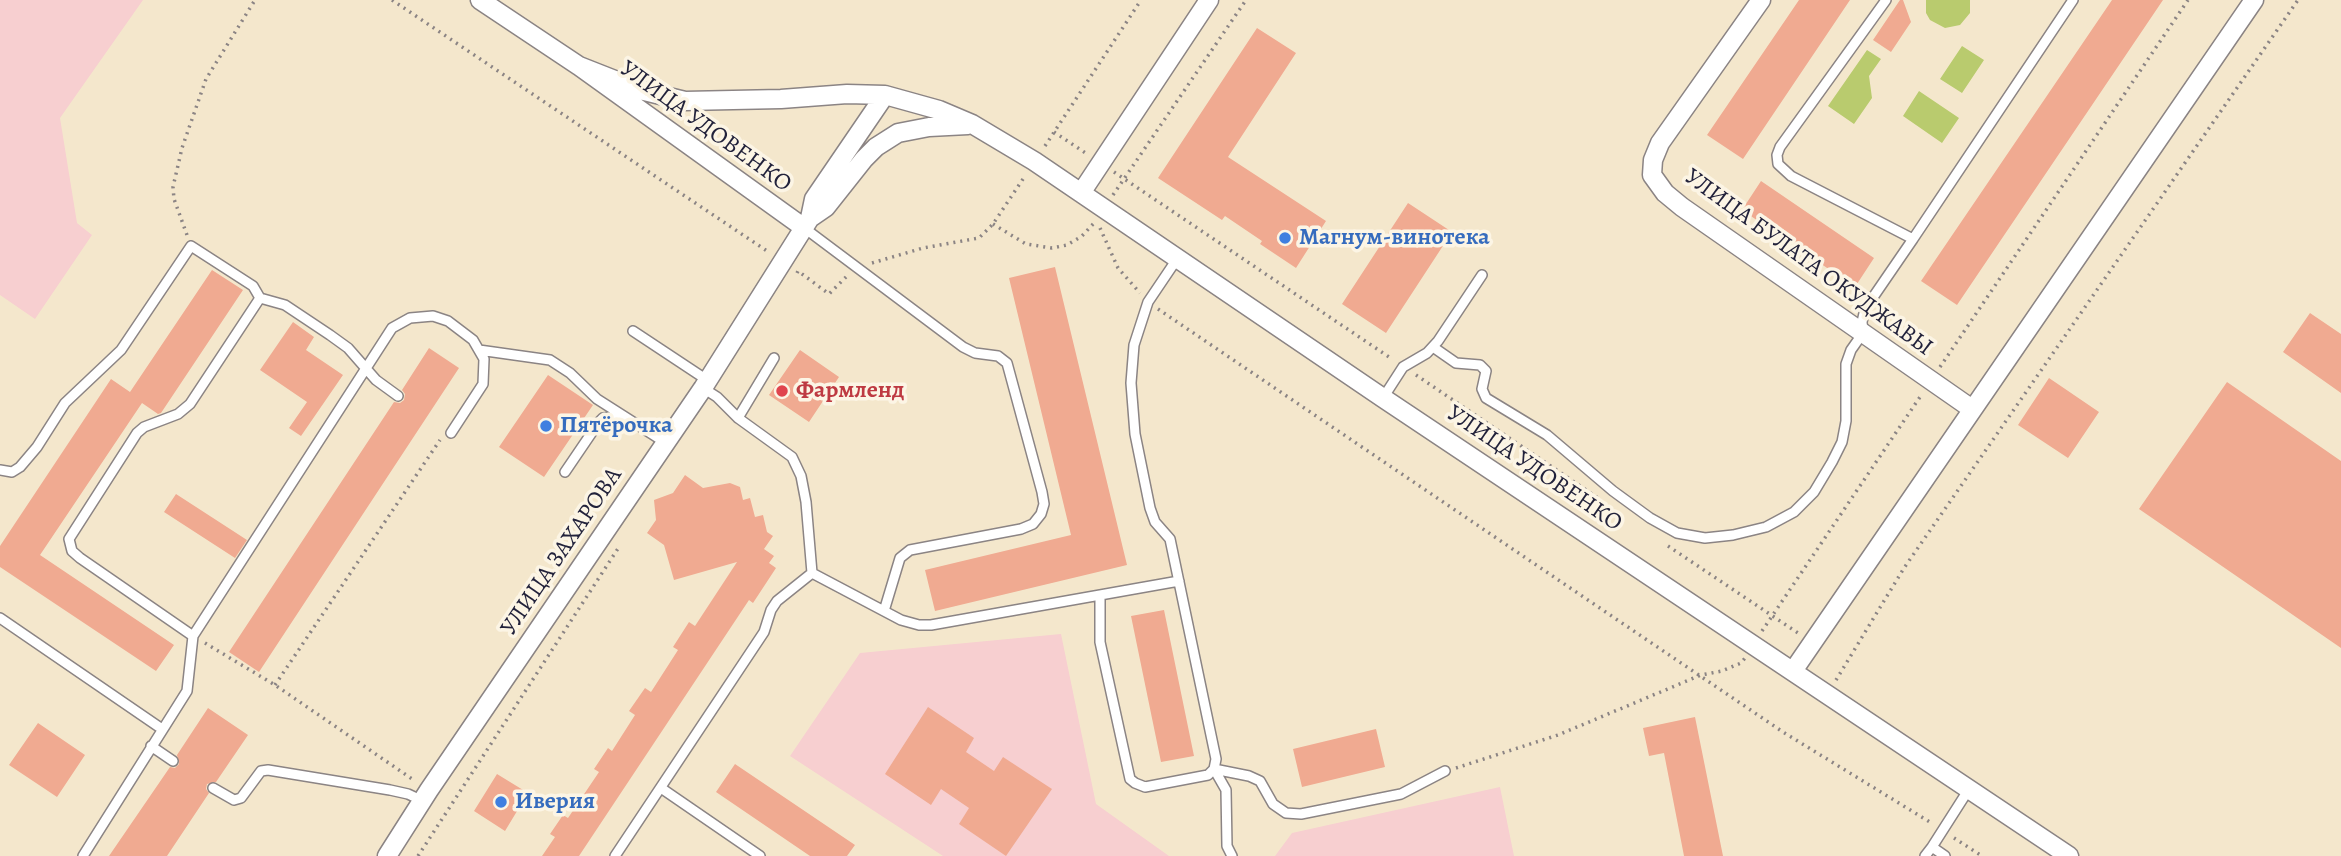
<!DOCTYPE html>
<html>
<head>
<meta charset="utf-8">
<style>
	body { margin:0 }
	canvas { display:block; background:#f4e7cc }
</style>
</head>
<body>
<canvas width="2341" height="856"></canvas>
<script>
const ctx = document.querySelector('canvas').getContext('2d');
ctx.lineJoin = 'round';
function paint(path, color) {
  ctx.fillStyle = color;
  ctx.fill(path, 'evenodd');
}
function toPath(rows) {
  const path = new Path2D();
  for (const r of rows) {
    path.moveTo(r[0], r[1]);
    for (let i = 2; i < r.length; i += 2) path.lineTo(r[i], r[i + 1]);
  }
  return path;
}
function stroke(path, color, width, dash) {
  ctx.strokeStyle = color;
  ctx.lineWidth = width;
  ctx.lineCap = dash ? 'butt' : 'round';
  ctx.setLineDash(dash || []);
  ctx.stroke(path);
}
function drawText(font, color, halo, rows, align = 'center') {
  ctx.font = font + ' Alegreya,serif';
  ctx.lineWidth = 7;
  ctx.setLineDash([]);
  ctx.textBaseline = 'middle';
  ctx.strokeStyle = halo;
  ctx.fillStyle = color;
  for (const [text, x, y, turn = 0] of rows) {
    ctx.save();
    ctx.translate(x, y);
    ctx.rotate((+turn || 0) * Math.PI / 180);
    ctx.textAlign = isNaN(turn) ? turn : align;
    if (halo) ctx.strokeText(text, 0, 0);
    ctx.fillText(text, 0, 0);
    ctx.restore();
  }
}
paint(toPath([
	[0,0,143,0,60,118,77,223,92,235,35,319,0,295],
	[1061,634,1096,804,1169,856,943,856,790,756,860,653],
	[1500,787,1514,856,1275,856,1292,833]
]), '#f7cfd0');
paint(toPath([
	[1926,0,1970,0,1970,13,1960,25,1945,28,1930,20,1926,13],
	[1962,46,1984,60,1962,93,1940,79],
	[1867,50,1881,59,1869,76,1872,98,1854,124,1828,106],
	[1919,91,1959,118,1942,143,1903,116]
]), '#b9cb6e');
paint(toPath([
	[1799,0,1850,0,1743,159,1707,135],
	[1900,0,1903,0,1911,22,1891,52,1873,40],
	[2112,0,2163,0,1957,305,1921,281],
	[1257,28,1296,53,1228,157,1326,221,1296,268,1260,244,1262,241,1225,216,1222,220,1158,178],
	[1761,181,1874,258,1855,287,1742,210],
	[1408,203,1452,232,1386,333,1342,304],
	[1055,267,1127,565,935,611,925,570,1071,535,1009,278],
	[212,270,243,290,161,413,158,414,142,403,40,555,174,645,156,671,0,567,0,546,111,379,130,392],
	[2310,313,2341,334,2341,393,2283,352],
	[293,322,314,337,306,350,343,375,301,436,289,428,307,402,260,370],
	[429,348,459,368,259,672,229,652,394,402,400,403,404,400,405,394,402,390],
	[800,350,839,377,809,422,769,395],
	[548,375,593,405,544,477,499,447],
	[2049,378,2099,412,2068,458,2018,425],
	[2227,382,2341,461,2341,648,2139,509],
	[685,475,703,488,730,483,740,487,743,500,750,498,755,517,763,515,767,532,773,536,764,549,774,556,769,563,776,568,753,603,749,600,579,856,542,856,555,837,550,834,563,815,568,818,599,772,594,769,608,748,612,751,635,715,629,711,645,688,651,692,678,650,673,647,689,622,695,626,737,562,674,580,664,545,647,533,656,520,654,500,673,493],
	[176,494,247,540,235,558,164,512],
	[1164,610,1194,756,1161,762,1131,616],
	[928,707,974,738,966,752,994,771,1003,757,1052,789,1006,856,959,824,969,808,941,789,931,805,885,774],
	[208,708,248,735,216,782,207,784,206,789,209,793,167,856,109,856,170,767,175,768,179,764,177,755],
	[1695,717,1723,856,1684,856,1664,753,1649,756,1643,728],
	[38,723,85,755,57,797,9,765],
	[1376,729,1385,767,1302,787,1293,749],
	[735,764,855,845,847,856,810,856,716,792],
	[497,774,528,793,505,831,474,811]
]), '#f0aa91');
const lane = toPath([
	[1886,0,1780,147,1777,155,1778,164,1791,176,1913,239,2073,0],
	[803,227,963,347,975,353,998,356,1007,363,1042,492,1044,504,1041,514,1033,524,1021,529,910,550,900,558,884,611],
	[260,298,285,305,330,335,348,348,376,380,398,396],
	[633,331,707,380],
	[1433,347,1456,363,1480,365,1486,371,1482,389,1486,398,1547,435,1613,491,1650,518,1677,533,1705,538,1733,535,1766,527,1794,512,1814,492,1832,462,1842,442,1846,421,1846,364,1851,350,1863,333,1862,322,1865,309,1913,239],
	[479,350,550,360,570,373,597,399,666,443],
	[703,388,717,397,738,418,792,457,801,476,806,502,812,573],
	[1383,398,1403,367,1427,353,1438,341,1482,275],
	[738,418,774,358],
	[0,470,12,472,20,467,37,447,65,403,121,350,191,246,253,286,260,298,190,404,178,414,144,427,137,433,69,539,72,551,80,558,193,636],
	[565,472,599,422,603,418,622,416],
	[1100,595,1100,642,1130,779,1135,783,1145,787,1208,775,1214,769,1216,759,1170,539,1155,522,1150,508,1135,434,1131,383,1134,345,1148,302,1177,259],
	[0,618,162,729],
	[151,746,173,761],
	[1214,769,1249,776,1260,781,1273,804,1286,813,1301,814,1401,794,1445,771],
	[1214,769,1226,790,1227,846,1232,856],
	[213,788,234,800,241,798,261,771,268,770,390,790,408,794,423,801],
	[661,788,760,856],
	[83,856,187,691,193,636,392,328,410,318,433,316,448,321,473,340,484,359,483,384,451,433],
	[615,856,764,632,771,610,777,601,812,573,901,620,919,625,931,625,1179,581],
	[1925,856,1932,847],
	[1945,856,1932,847,1969,789]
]);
const street = toPath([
	[480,0,579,66,803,227],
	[1761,0,1660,143,1653,160,1652,175,1665,193,1682,207,1972,409],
	[579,66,640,90,685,101,781,99,847,94,885,95,939,110,972,124,1034,161,1383,398,2069,856],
	[1081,193,1209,0],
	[810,218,814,199,885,95],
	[1793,671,2254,0],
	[387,856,429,790,703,388,810,218,826,207,864,159,876,147,898,133,929,127,968,125]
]);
stroke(lane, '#8b8484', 12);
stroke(street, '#8b8484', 21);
stroke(toPath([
	[392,0,770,253],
	[1054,132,1087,154],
	[1045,146,1141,0],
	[1114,172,1392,359],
	[1113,195,1246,0],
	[993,224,1026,244,1052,248,1067,245,1082,236,1095,222],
	[1100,228,1118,268,1140,293],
	[187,235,174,199,173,187,182,148,206,79,255,0],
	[872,263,923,248,979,238,993,224,1025,176],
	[797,273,798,271,829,294,847,276],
	[1158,309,1783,732,1933,824],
	[1940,367,2188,0],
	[1416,375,1598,498],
	[1668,546,1798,633],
	[1762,631,1922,394],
	[205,643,275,685,415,781],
	[1836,680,1904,568,2298,0],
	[275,685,440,440],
	[1456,768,1558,735,1701,675,1722,671,1741,663,1745,658],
	[1954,838,1982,856],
	[418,856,619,547]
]), '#8b8484', 3.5, [2, 5]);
stroke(lane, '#fff', 9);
stroke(street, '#fff', 18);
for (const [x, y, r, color] of [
	[1285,238,7,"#3f7fe0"],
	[782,391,7,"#e0444e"],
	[546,426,7,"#3f7fe0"],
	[501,802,7,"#3f7fe0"]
]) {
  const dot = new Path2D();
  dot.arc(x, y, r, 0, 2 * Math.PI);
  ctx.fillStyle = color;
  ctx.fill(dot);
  stroke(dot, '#fcf5e5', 2.5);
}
drawText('24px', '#22223b', '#fcf5e5', [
	["УЛИЦА УДОВЕНКО",705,127,36],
	["УЛИЦА БУЛАТА ОКУДЖАВЫ",1808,263,36],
	["УЛИЦА УДОВЕНКО",1534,469,34],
	["УЛИЦА ЗАХАРОВА",562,552,-56]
]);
drawText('bold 24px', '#366cbe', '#fcf5e5', [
	["Магнум-винотека",1299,238],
	["Пятёрочка",560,426],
	["Иверия",515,802]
], 'left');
drawText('bold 24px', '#be3a42', '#fcf5e5', [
	["Фармленд",796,391]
], 'left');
</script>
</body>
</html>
